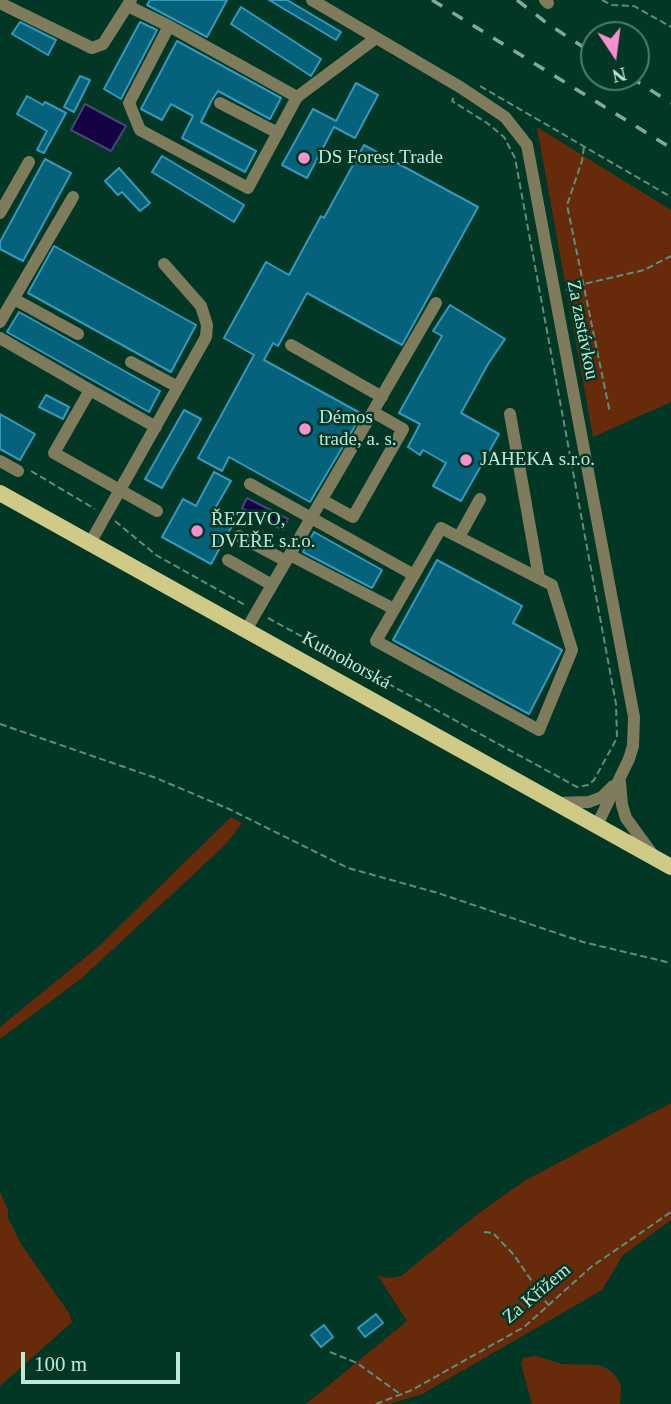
<!DOCTYPE html>
<html>
<head>
<meta charset="utf-8">
<style>
	body { margin:0 }
	#map { position:relative; width:671px; height:1404px; overflow:hidden; background:#023725; font-family:"Times New Roman",serif }
	canvas { display:block }
	.north { position:absolute; left:580px; top:21px; width:70px; height:70px; box-sizing:border-box; background:#023725; border:2px solid #4e7e6b; border-radius:50%; rotate:167deg; font-size:19px; font-weight:700; line-height:28px; text-align:center; color:#bfe9d5 }
	.north::after { content:''; display:block; margin:auto; width:24px; height:32px; background:#f790ce; clip-path:polygon(50% 0,100% 100%,50% 72%,0 100%) }
	.scale { position:absolute; left:21px; top:1352px; width:159px; height:32px; box-sizing:border-box; border:4px solid #bfe9d5; border-top:0; padding-left:9px; font-size:21px; line-height:24px; white-space:nowrap; color:#bfe9d5; -webkit-text-stroke:5px #023725; paint-order:stroke }
</style>
</head>
<body>
<div id="map">
<canvas width="671" height="1404"></canvas>
<div class="north">N</div>
<div class="scale">100 m</div>
</div>
<script>
const ctx = document.querySelector('canvas').getContext('2d');
ctx.lineJoin = 'round';
function paint(path, color) {
  ctx.fillStyle = color;
  ctx.fill(path, 'evenodd');
}
function toPath(rows) {
  const path = new Path2D();
  for (const r of rows) {
    path.moveTo(r[0], r[1]);
    for (let i = 2; i < r.length; i += 2) path.lineTo(r[i], r[i + 1]);
  }
  return path;
}
function stroke(path, color, width, dash) {
  ctx.strokeStyle = color;
  ctx.lineWidth = width;
  ctx.lineCap = dash ? 'butt' : 'round';
  ctx.setLineDash(dash || []);
  ctx.stroke(path);
}
function drawText(font, color, halo, rows, align = 'center') {
  ctx.font = font + ' "Times New Roman",serif';
  ctx.lineWidth = 5;
  ctx.setLineDash([]);
  ctx.textBaseline = 'middle';
  ctx.strokeStyle = halo;
  ctx.fillStyle = color;
  for (const [text, x, y, turn = 0] of rows) {
    ctx.save();
    ctx.translate(x, y);
    ctx.rotate((+turn || 0) * Math.PI / 180);
    ctx.textAlign = isNaN(turn) ? turn : align;
    if (halo) ctx.strokeText(text, 0, 0);
    ctx.fillText(text, 0, 0);
    ctx.restore();
  }
}
paint(toPath([
	[537,127,671,210,671,402,593,437],
	[231,817,242,823,227,843,82,978,0,1039,0,1027,98,947],
	[671,1103,671,1220,623,1255,602,1290,422,1394,390,1404,306,1404,407,1321,378,1276,390,1278,401,1276,479,1213,526,1180],
	[0,1192,8,1210,8,1218,21,1244,69,1313,72,1322,0,1386],
	[536,1356,562,1364,599,1365,608,1369,615,1375,621,1385,620,1404,532,1404,521,1364,523,1358]
]), '#672a0a');
const water = toPath([
	[85,104,126,126,111,151,71,130,85,104],
	[247,498,288,519,283,530,242,508,247,498]
]);
paint(water, '#150144');
stroke(water, '#484770', 2);
const building = toPath([
	[150,0,227,0,207,37,147,5,150,0],
	[269,0,287,0,341,32,336,40,269,0],
	[241,7,321,59,311,76,231,24,241,7],
	[20,22,56,40,48,55,12,34,20,22],
	[140,22,157,30,121,99,104,89,140,22],
	[177,41,281,98,270,119,218,91,212,100,201,122,256,151,245,172,182,138,193,116,171,104,162,120,141,109,177,41],
	[80,76,90,80,74,112,64,107,80,76],
	[356,83,378,95,355,138,334,127,307,178,282,165,313,109,336,121,356,83],
	[27,96,43,105,45,102,66,113,44,153,37,150,47,131,17,114,27,96],
	[364,145,478,207,402,345,307,293,278,346,273,343,264,360,362,414,310,502,229,457,222,471,198,458,254,355,224,338,266,262,289,275,321,216,324,218,364,145],
	[162,156,244,205,234,222,152,172,162,156],
	[45,159,71,173,23,261,0,249,0,242,45,159],
	[119,168,150,203,140,211,122,192,118,195,105,181,119,168],
	[54,246,196,325,171,372,28,293,54,246],
	[450,305,505,339,488,364,461,413,499,434,461,501,433,486,446,463,423,450,420,455,408,447,420,424,399,413,442,336,433,331,450,305],
	[19,312,160,391,149,412,7,332,19,312],
	[46,395,69,407,63,419,39,407,46,395],
	[184,410,201,419,162,488,145,479,184,410],
	[0,414,35,434,20,460,0,449,0,414],
	[214,472,231,481,211,515,232,526,211,564,162,537,183,499,196,506,214,472],
	[314,532,382,570,372,588,303,552,314,532],
	[437,560,522,606,513,623,562,650,529,714,393,640,437,560],
	[376,1314,383,1323,365,1337,358,1328,376,1314],
	[324,1325,333,1337,321,1347,311,1335,324,1325]
]);
paint(building, '#06617a');
stroke(building, '#3499bb', 2);
stroke(toPath([
	[602,0,612,5,634,6,671,27],
	[480,86,671,197],
	[584,147,582,161,567,205,610,413],
	[566,290,571,287,644,270,671,256],
	[31,471,95,509],
	[115,521,156,555,245,605],
	[268,618,577,787,588,785,594,780,617,738,616,704,515,158,504,137,487,123,452,101,454,97],
	[0,724,156,778,229,809,348,868,438,893,583,942,671,963],
	[484,1232,493,1233,514,1255,548,1305],
	[330,1352,357,1363,400,1394],
	[376,1404,412,1390,524,1327,591,1267,671,1212]
]), '#5f8f7c', 2, [7, 3.5]);
stroke(toPath([
	[312,0,460,87,505,117,527,145,634,717,633,746,629,759,597,825],
	[545,0,548,3],
	[0,3,92,48,103,44,131,0],
	[128,6,169,26,297,97],
	[169,26,129,103,140,130,248,188,297,97,376,38],
	[220,103,278,133],
	[0,213,29,162],
	[14,299,78,334],
	[0,322,73,197],
	[0,338,90,390],
	[291,345,382,397],
	[131,362,178,387],
	[510,414,539,578],
	[156,427,90,390,54,453,157,511],
	[0,461,18,471],
	[250,484,414,575],
	[322,500,353,517,403,429,373,412],
	[441,528,552,585,572,650,539,730,376,641,441,528],
	[239,536,286,561],
	[459,537,480,499],
	[90,543,206,337,207,325,201,306,164,264],
	[290,555,394,609],
	[228,560,272,585],
	[246,630,436,303],
	[620,782,622,805,626,818,653,855],
	[556,803,589,802,602,797,613,786]
]), '#7e7c5c', 12);
stroke(toPath([
	[0,493,671,867]
]), '#d0ca87', 16);
stroke(toPath([
	[432,0,671,148],
	[517,0,548,24,594,54],
	[630,77,671,103]
]), '#7eac99', 3.5, [12, 12]);
for (const [x, y, r, color] of [
	[304,158,7,"#f790ce"],
	[305,429,7,"#f790ce"],
	[466,460,7,"#f790ce"],
	[197,531,7,"#f790ce"]
]) {
  const dot = new Path2D();
  dot.arc(x, y, r, 0, 2 * Math.PI);
  ctx.fillStyle = color;
  ctx.fill(dot);
  stroke(dot, '#023725', 2.5);
}
drawText('19px', '#bfe9d5', '#023725', [
	["DS Forest Trade",318,158],
	["Démos",319,418],
	["trade, a. s.",319,440],
	["JAHEKA s.r.o.",480,460],
	["ŘEZIVO,",211,520],
	["DVEŘE s.r.o.",211,542]
], 'left');
drawText('19px', '#bfe9d5', '#023725', [
	["Za zastávkou",582,330,79],
	["Kutnohorská",346,661,29],
	["Za Křížem",537,1294,-40]
]);
</script>
</body>
</html>
